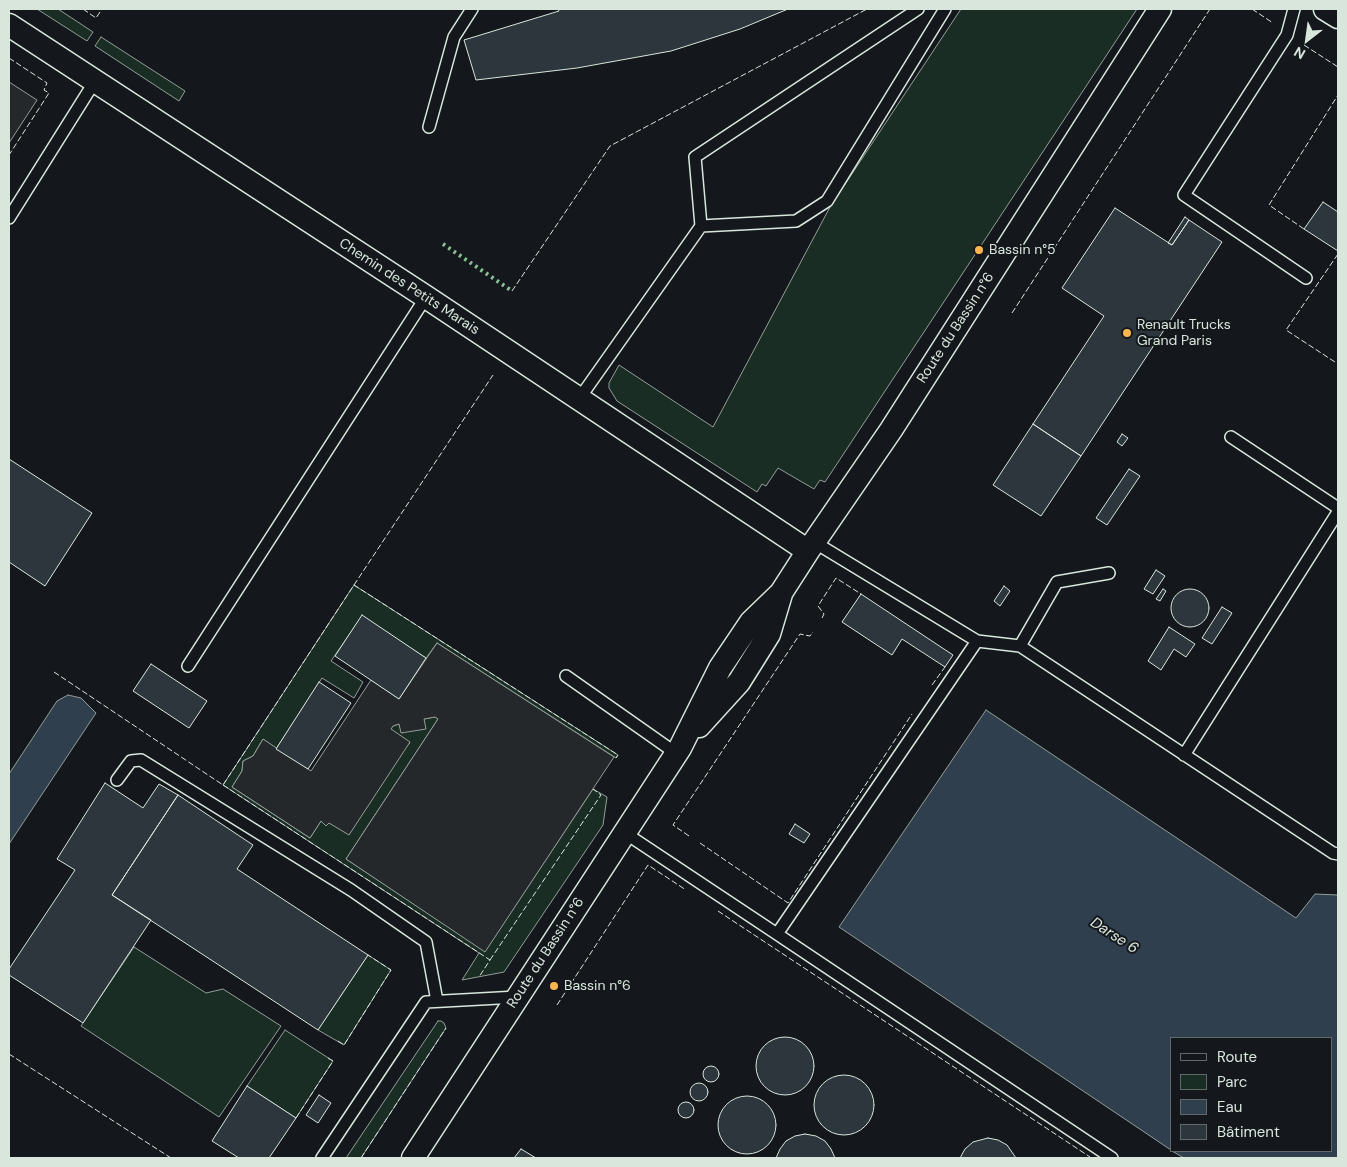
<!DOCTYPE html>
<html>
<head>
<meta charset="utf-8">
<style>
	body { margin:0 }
	#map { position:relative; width:1347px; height:1167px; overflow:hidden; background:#14181c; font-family:"DM Sans",sans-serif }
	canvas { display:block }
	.frame { position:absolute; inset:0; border:10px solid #d8e6dc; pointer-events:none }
	.legend { position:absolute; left:1170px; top:1037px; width:162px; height:115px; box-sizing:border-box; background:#14181c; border:1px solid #626a69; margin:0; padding:6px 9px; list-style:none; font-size:15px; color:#d8e6dc }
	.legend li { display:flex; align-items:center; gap:10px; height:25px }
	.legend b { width:25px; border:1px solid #626a69 }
	.north { position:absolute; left:1282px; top:15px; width:50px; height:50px; -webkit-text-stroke:4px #14181c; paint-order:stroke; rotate:210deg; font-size:14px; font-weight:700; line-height:20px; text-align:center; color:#d8e6dc }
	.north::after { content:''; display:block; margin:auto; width:18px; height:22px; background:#d8e6dc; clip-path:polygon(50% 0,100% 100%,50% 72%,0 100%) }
</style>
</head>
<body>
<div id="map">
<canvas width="1347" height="1167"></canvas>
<div class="frame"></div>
<ul class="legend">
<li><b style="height:6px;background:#14181c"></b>Route</li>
<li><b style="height:14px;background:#1a2d24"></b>Parc</li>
<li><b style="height:14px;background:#2f3f4d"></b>Eau</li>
<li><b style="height:14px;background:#2c363c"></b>Bâtiment</li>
</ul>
<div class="north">N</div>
</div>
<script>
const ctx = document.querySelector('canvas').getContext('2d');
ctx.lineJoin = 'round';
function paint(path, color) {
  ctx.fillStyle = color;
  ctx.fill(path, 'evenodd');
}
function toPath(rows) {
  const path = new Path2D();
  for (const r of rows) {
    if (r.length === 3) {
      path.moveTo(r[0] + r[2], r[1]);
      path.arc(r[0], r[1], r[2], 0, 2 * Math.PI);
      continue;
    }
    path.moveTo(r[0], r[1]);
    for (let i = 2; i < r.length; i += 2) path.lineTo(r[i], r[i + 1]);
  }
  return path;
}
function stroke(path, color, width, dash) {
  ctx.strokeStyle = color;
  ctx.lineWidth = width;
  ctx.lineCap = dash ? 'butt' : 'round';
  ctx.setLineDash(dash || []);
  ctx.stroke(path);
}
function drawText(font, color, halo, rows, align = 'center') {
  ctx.font = font + ' "DM Sans",sans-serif';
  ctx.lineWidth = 4;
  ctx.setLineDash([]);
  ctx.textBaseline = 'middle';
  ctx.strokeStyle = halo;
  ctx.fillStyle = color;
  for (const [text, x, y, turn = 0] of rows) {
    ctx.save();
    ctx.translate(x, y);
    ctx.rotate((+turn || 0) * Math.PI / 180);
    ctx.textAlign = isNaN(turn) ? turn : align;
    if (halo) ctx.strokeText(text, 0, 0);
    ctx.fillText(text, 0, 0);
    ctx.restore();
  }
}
const green = toPath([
	[37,9,58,9,93,32,87,41,37,9],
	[961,9,1137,9,825,482,820,480,814,489,778,468,766,486,762,484,757,492,617,401,609,388,609,383,619,365,713,427,830,207,961,9],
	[101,37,185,91,179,101,95,46,101,37],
	[354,585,618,755,616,758,437,643,426,658,362,616,331,661,363,682,354,698,322,678,276,749,263,739,253,756,243,761,242,771,232,787,310,838,321,821,328,822,410,743,390,729,393,726,399,724,402,733,424,719,435,717,438,719,346,859,485,951,593,789,607,797,603,825,504,972,462,980,479,953,223,785,354,585],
	[134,947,206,993,223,989,281,1026,219,1117,81,1026,134,947],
	[368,955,391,970,344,1045,318,1030,368,955],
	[438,1021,441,1021,444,1023,446,1028,361,1158,346,1158,438,1021],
	[285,1030,333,1061,296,1118,247,1086,285,1030]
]);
paint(green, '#1a2d24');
stroke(green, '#939e99', 1);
const parking = toPath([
	[9,82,37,100,9,143,9,82],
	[437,643,614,757,485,952,346,859,438,719,435,717,424,719,426,729,401,733,399,724,393,726,391,729,410,742,349,835,329,823,326,826,321,821,310,838,232,787,242,771,243,761,253,756,263,739,311,771,371,680,399,699,437,643]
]);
paint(parking, '#24282b');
stroke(parking, '#939e99', 1);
const water = toPath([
	[68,695,81,698,96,713,9,844,9,774,57,701,68,695],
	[986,710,1296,918,1315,894,1338,895,1338,1158,1184,1158,1172,1151,1331,1151,1331,1038,1171,1038,1171,1150,839,927,986,710]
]);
paint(water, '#2f3f4d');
stroke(water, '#939e99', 1);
const building = toPath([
	[558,9,788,9,740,29,671,51,577,68,476,80,464,40,559,11,558,9],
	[1323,202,1338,212,1338,251,1304,229,1323,202],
	[1115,208,1172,245,1189,220,1222,242,1081,456,1033,424,1104,316,1062,288,1115,208],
	[1185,217,1189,220,1172,245,1168,243,1185,217],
	[1033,424,1081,456,1041,516,993,485,1033,424],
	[1122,434,1128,438,1122,446,1117,442,1122,434],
	[9,459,92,513,45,586,9,562,9,459],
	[1129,469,1140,476,1107,525,1096,518,1129,469],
	[1156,570,1165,576,1153,594,1144,589,1156,570],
	[1004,586,1010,591,1000,606,994,601,1004,586],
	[1190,608,19],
	[1163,589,1166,591,1160,601,1156,599,1163,589],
	[861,594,953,655,945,667,902,639,892,655,842,622,861,594],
	[1222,607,1232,613,1212,644,1202,638,1222,607],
	[362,615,426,658,399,699,335,656,362,615],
	[1169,627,1195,644,1186,657,1174,649,1161,670,1148,661,1169,627],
	[151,664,207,701,189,728,133,691,151,664],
	[319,682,351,703,308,769,276,749,319,682],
	[105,783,143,808,159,784,178,795,112,895,151,920,83,1023,9,975,9,969,75,870,57,859,105,783],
	[178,795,253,845,237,869,368,955,318,1030,112,895,178,795],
	[795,824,810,834,804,843,789,834,795,824],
	[785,1066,29],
	[711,1074,8],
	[844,1105,30],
	[699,1092,9],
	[247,1086,296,1118,269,1158,239,1158,212,1141,247,1086],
	[319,1095,331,1103,318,1123,306,1115,319,1095],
	[747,1125,29],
	[686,1110,8],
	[805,1134,816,1136,825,1141,831,1149,835,1158,776,1158,780,1149,786,1141,795,1136,805,1134],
	[988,1138,998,1140,1007,1145,1016,1158,960,1158,965,1149,973,1142,988,1138],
	[521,1149,536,1158,514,1158,521,1149]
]);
paint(building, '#2c363c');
stroke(building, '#d8e6dc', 1);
const service = toPath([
	[1294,9,1287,35,1184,195,1306,278],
	[429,127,454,37,472,9],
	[9,218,95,81],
	[701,226,695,157,918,9],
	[579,399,701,226,796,221,827,201,945,9],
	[1231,437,1338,508],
	[977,641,1020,646,1333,853,1338,854],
	[1020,646,1057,582,1109,573],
	[188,666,426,297],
	[566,676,677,754],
	[1184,755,1338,512],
	[117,780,131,761,141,760,351,890,426,942,437,1001],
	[625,833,777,934,977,641,814,542],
	[777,934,1112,1158],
	[322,1158,426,1002,517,997]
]);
const minor = toPath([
	[1325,9,1338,17],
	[9,25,426,297,808,551],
	[699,726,739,682,769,634,781,594],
	[413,1158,680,748,720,668,751,622,781,593,808,551,891,430,1160,9]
]);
stroke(service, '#d8e6dc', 14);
stroke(minor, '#d8e6dc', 25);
stroke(service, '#14181c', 11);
stroke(minor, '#14181c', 22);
stroke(toPath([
	[443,244,512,291]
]), '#8ac095', 4, [2.5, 4]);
stroke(toPath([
	[83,9,96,18,102,9],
	[1252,9,1273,23],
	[1304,45,1338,67],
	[9,58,47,83,44,90,49,93,9,155],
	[1304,229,1269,205,1338,95],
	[1338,254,1286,330,1338,364],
	[512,291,610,146,867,9],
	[1012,313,1210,9],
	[354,585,493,375],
	[822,618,824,614,818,606,836,578,861,594],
	[54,672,223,785,354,585,618,755,616,758],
	[932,685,945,667],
	[223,785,490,960,479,977],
	[689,836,673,825,800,634,810,636,813,632],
	[700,843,788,903,912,714],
	[718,911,1090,1157],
	[490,960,601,795,593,789],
	[557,1005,648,865,686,890],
	[338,1041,344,1045,391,970,368,955],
	[9,1054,171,1158],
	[296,1118,333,1061,328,1058],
	[361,1158,446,1028]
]), '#d8e6dc', 1, [6, 2.5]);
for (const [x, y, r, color] of [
	[979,250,5,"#ffb74d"],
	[1127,333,5,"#ffb74d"],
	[554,986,5,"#ffb74d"]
]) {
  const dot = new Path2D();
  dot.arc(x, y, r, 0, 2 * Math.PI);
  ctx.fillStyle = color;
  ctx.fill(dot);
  stroke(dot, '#14181c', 2);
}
drawText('14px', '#d8e6dc', '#14181c', [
	["Bassin n°5",989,250],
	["Renault Trucks",1137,325],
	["Grand Paris",1137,341],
	["Bassin n°6",564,986]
], 'left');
drawText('14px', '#d8e6dc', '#14181c', [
	["Chemin des Petits Marais",409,287,33],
	["Route du Bassin n°6",956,328,-57],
	["Route du Bassin n°6",546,953,-57]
]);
drawText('italic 15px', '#d8e6dc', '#14181c', [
	["Darse 6",1114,936,33]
]);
</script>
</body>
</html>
